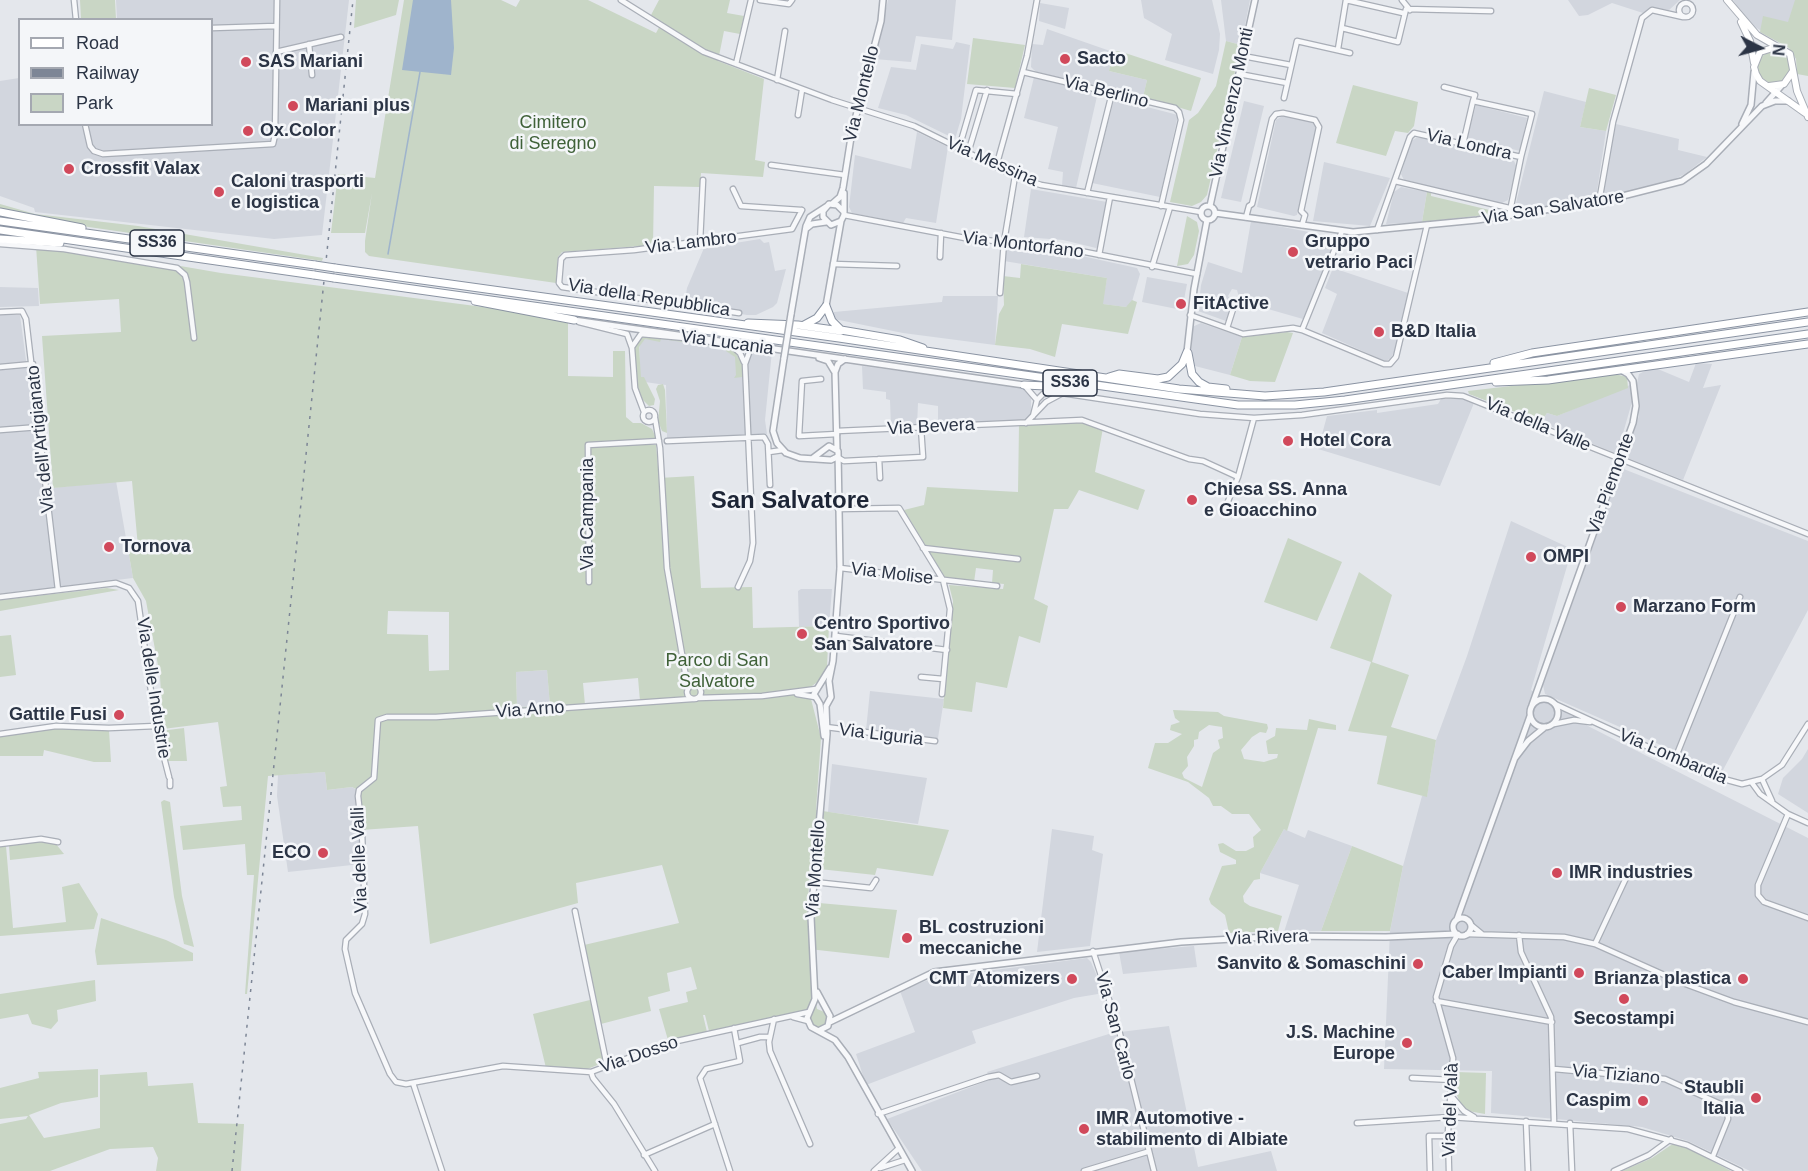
<!DOCTYPE html>
<html>
<head>
<meta charset="utf-8">
<style>
	body { margin:0 }
	#map { position:relative; width:1808px; height:1171px; overflow:hidden; background:#e4e7ec; font-family:Helvetica,sans-serif }
	canvas { display:block }
	.legend { position:absolute; left:18px; top:18px; width:195px; height:108px; box-sizing:border-box; background:#f4f6f9; border:2px solid #a4a8b1; margin:0; padding:8px 10px; list-style:none; font-size:18px; color:#2b3445 }
	.legend li { display:flex; align-items:center; gap:12px; height:30px }
	.legend b { width:30px; border:2px solid #a4a8b1 }
	.north { position:absolute; left:1730px; top:18px; width:60px; height:60px; -webkit-text-stroke:4px #f4f6f9; paint-order:stroke; rotate:96deg; font-size:16px; font-weight:700; line-height:24px; text-align:center; color:#2b3445 }
	.north::after { content:''; display:block; margin:auto; width:21px; height:27px; background:#2b3445; clip-path:polygon(50% 0,100% 100%,50% 72%,0 100%) }
</style>
</head>
<body>
<div id="map">
<canvas width="1808" height="1171"></canvas>
<ul class="legend">
<li><b style="height:8px;background:#fff"></b>Road</li>
<li><b style="height:8px;background:#7d8696"></b>Railway</li>
<li><b style="height:16px;background:#c9d6c5"></b>Park</li>
</ul>
<div class="north">N</div>
</div>
<script>
const ctx = document.querySelector('canvas').getContext('2d');
ctx.lineJoin = 'round';
function paint(path, color) {
  ctx.fillStyle = color;
  ctx.fill(path, 'evenodd');
}
function toPath(rows) {
  const path = new Path2D();
  for (const r of rows) {
    if (r.length === 3) {
      path.moveTo(r[0] + r[2], r[1]);
      path.arc(r[0], r[1], r[2], 0, 2 * Math.PI);
      continue;
    }
    path.moveTo(r[0], r[1]);
    for (let i = 2; i < r.length; i += 2) path.lineTo(r[i], r[i + 1]);
  }
  return path;
}
function stroke(path, color, width, dash) {
  ctx.strokeStyle = color;
  ctx.lineWidth = width;
  ctx.lineCap = dash ? 'butt' : 'round';
  ctx.setLineDash(dash || []);
  ctx.stroke(path);
}
function drawText(font, color, halo, rows, align = 'center') {
  ctx.font = font + ' Helvetica,sans-serif';
  ctx.lineWidth = 5;
  ctx.setLineDash([]);
  ctx.textBaseline = 'middle';
  ctx.strokeStyle = halo;
  ctx.fillStyle = color;
  for (const [text, x, y, turn = 0] of rows) {
    ctx.save();
    ctx.translate(x, y);
    ctx.rotate((+turn || 0) * Math.PI / 180);
    ctx.textAlign = isNaN(turn) ? turn : align;
    if (halo) ctx.strokeText(text, 0, 0);
    ctx.fillText(text, 0, 0);
    ctx.restore();
  }
}
paint(toPath([
	[116,0,349,0,322,235,274,239,35,212,34,208,0,196,0,81,19,78,20,124,212,124,212,20,117,19],
	[888,0,956,0,952,40,916,36,911,62,874,59],
	[1141,0,1212,0,1220,34,1219,50,1213,74,1165,60,1172,34,1144,18],
	[1221,0,1250,0,1241,45,1226,41],
	[1568,0,1680,0,1669,10,1653,8,1643,13,1612,3,1588,15,1579,16],
	[1733,0,1808,0,1808,25,1767,35,1748,22],
	[1040,3,1069,8,1065,29,1039,21],
	[1047,29,1113,52,1109,71,1147,80,1143,97,1036,72,1031,67,1032,44,1043,45],
	[956,42,970,45,961,119,955,139,906,115,878,108,891,67,916,70,921,44,953,49],
	[1034,77,1098,92,1076,188,1062,186,1063,172,1048,169,1058,127,1024,118],
	[1544,91,1586,102,1580,127,1606,131,1596,198,1538,208,1516,203],
	[1116,99,1178,115,1160,197,1092,183,1114,100],
	[1244,101,1264,106,1241,202,1221,198],
	[1476,105,1527,118,1520,151,1467,138],
	[1284,115,1312,122,1317,129,1297,215,1294,216,1257,207,1276,120],
	[1616,124,1679,139,1678,150,1707,157,1685,174,1664,184,1606,196,1602,190],
	[917,132,948,147,936,223,906,218,903,223,852,213,849,207,855,155,911,169],
	[1416,138,1423,138,1514,161,1517,167,1508,200,1500,204,1404,180,1401,174,1411,141],
	[1324,162,1390,178,1370,226,1313,221],
	[1401,187,1427,192,1422,222,1386,224,1394,192],
	[1031,189,1107,202,1099,246,1096,248,1063,240,1024,237],
	[1251,221,1330,236,1335,241,1303,319,1240,301,1237,290,1232,289,1228,296,1233,302,1226,321,1198,311,1201,285,1208,262,1242,273],
	[760,239,764,243,769,242,775,271,786,269,777,303,773,307,756,315,747,315,741,314,741,311,685,302,687,288,704,248],
	[1007,246,1059,251,1137,268,1140,274,1131,305,1126,307,1102,304,1107,278,1004,261],
	[1333,268,1408,293,1395,351,1390,359,1385,361,1322,333,1337,294,1325,288],
	[1147,277,1187,284,1182,310,1142,302],
	[0,287,38,288,39,306,0,307],
	[943,296,998,296,995,345,903,333,834,319,834,312,942,302],
	[0,315,20,315,43,489,116,481,133,578,0,594],
	[1201,323,1242,337,1230,375,1191,365,1192,327],
	[646,336,729,348,741,365,747,365,749,353,754,350,772,351,765,420,767,434,667,439,666,385,645,382,640,377,639,340],
	[1696,363,1712,364,1703,388,1721,385,1683,480,1625,457,1639,416,1637,383,1639,374,1653,367,1689,382],
	[862,366,1016,386,1022,388,1031,398,1031,414,1025,421,938,425,938,406,918,403,917,426,891,428,890,400,886,399,886,392,863,389],
	[1630,385,1632,402,1617,454,1541,422,1547,413,1557,416],
	[1459,398,1474,403,1440,486,1318,449,1327,416,1377,410,1377,413,1438,404,1441,399],
	[1621,468,1808,541,1808,610,1722,772,1545,694,1543,685],
	[1511,521,1572,549,1531,690,1588,726,1808,838,1808,1171,1750,1171,1688,1141,1642,1127,1491,1113,1492,1071,1384,1069,1390,931,1403,866,1422,796,1427,796,1436,740,1467,656],
	[801,589,832,589,829,626,799,627,798,591],
	[547,670,550,706,517,707,516,672],
	[870,691,944,699,938,738,866,730],
	[1808,749,1808,813,1778,794,1783,778,1802,759],
	[832,764,927,778,918,824,828,812],
	[325,772,327,790,352,787,357,790,361,864,288,872,277,796,278,775],
	[1052,829,1094,836,1092,850,1103,854,1090,946,1037,952],
	[1284,829,1305,838,1308,830,1352,846,1321,931,1284,932,1299,885,1260,873],
	[1194,946,1197,967,1123,974,1119,952],
	[1087,958,1091,962,1104,993,1074,998,972,1031,976,1043,866,1085,856,1054,915,1032,900,991,933,978],
	[1169,1026,1198,1167,1271,1151,1277,1171,922,1171,887,1119,992,1079,987,1072,1112,1033]
]), '#d2d6de');
paint(toPath([
	[80,0,115,0,116,19,81,19],
	[356,0,399,0,396,15,354,28],
	[404,0,501,0,516,7,520,0,588,0,656,33,662,22,651,15,659,0,730,0,727,13,744,16,740,34,724,31,718,61,764,79,755,160,765,162,763,177,701,173,700,187,654,186,653,245,562,252,558,257,556,283,369,256,365,252,365,241,372,193,365,233,331,233,338,174,375,178],
	[1795,0,1808,0,1808,76,1797,74,1796,59,1789,48,1760,32,1763,16,1788,22],
	[973,38,1025,45,1015,88,967,84],
	[1226,41,1241,45,1207,195,1201,202,1192,206,1170,202,1189,120,1198,113,1216,86],
	[1774,67,16],
	[1119,51,1201,78,1191,111,1143,97,1147,80,1109,71,1113,52],
	[1353,85,1418,102,1414,126,1408,133,1395,131,1386,156,1336,143],
	[1589,88,1616,95,1606,131,1580,127],
	[1427,192,1431,192,1431,196,1502,213,1422,222],
	[0,204,35,214,138,226,323,258,322,261,82,226,0,210],
	[1187,216,1197,222,1199,231,1194,255,1188,264,1177,266],
	[36,246,70,247,221,273,514,311,568,322,568,376,613,377,613,351,625,351,626,417,633,423,641,423,652,429,657,440,627,445,656,445,659,478,694,476,701,588,752,587,753,628,829,626,827,666,820,680,812,686,811,699,821,738,816,810,949,830,933,876,877,868,875,875,810,868,808,902,897,910,889,958,809,949,817,1009,827,1013,828,1021,820,1028,813,1025,810,1018,813,1010,709,1031,705,1015,703,1015,707,1032,670,1041,668,1040,659,1009,688,1002,686,992,697,989,691,967,667,973,670,991,648,997,651,1011,597,1025,605,1062,585,1070,546,1068,533,1014,594,999,584,945,679,923,662,865,576,883,578,903,430,944,418,826,361,830,358,790,352,787,327,790,325,772,268,776,247,994,245,994,254,875,247,875,245,844,183,850,180,826,242,820,241,806,223,807,220,787,227,786,218,722,163,729,160,676,146,601,133,578,128,549,138,547,132,481,53,488,42,336,121,332,119,299,40,304],
	[388,611,449,612,449,670,429,671,428,635,387,634],
	[547,670,550,706,517,707,516,672],
	[638,678,640,701,585,705,583,683],
	[1021,264,1107,278,1103,304,1126,307,1132,300,1137,302,1128,334,1062,324,1055,357,1030,349,995,345,999,314,1004,305,1003,276,1020,278],
	[1287,332,1293,333,1275,382,1250,381,1230,375,1242,337],
	[647,335,733,349,742,363,742,377,734,378,736,375,735,357,726,351,726,348,661,339,660,342,645,339,639,347,641,377,644,377,655,399,654,405,649,406,642,399,636,381,634,347,639,337],
	[1615,374,1627,377,1628,388,1557,416,1547,413,1541,422,1469,394,1468,391],
	[663,384,665,390,667,433,662,431,658,421,660,401,656,389,658,385],
	[1081,422,1103,428,1095,472,1145,490,1138,510,1079,490,1068,509,1054,509,1034,599,1048,606,1040,643,1019,636,1007,688,976,682,972,712,943,708,953,601,949,585,1003,589,1004,584,992,583,993,570,976,568,974,582,946,579,904,510,924,505,927,487,1018,492,1019,425],
	[1288,538,1342,562,1317,621,1264,602],
	[1359,572,1392,595,1372,662,1409,675,1391,727,1436,740,1427,797,1377,784,1387,736,1348,731,1371,662,1330,648],
	[107,588,119,590,0,611,0,600],
	[11,635,16,675,0,677,0,636],
	[1173,710,1218,712,1224,716,1267,724,1268,728,1266,733,1260,732,1252,737,1241,750,1244,759,1264,762,1277,758,1278,754,1268,754,1266,741,1275,736,1276,728,1307,730,1309,719,1336,725,1336,730,1318,728,1287,831,1284,829,1260,873,1260,879,1254,880,1243,896,1244,902,1250,906,1282,916,1278,931,1229,933,1225,915,1211,904,1209,899,1222,866,1236,864,1236,860,1220,852,1218,844,1223,843,1236,851,1246,851,1254,847,1253,837,1261,830,1249,814,1232,814,1221,806,1213,806,1209,798,1188,782,1148,768,1155,743,1168,743,1182,734,1170,730,1171,725,1180,722,1175,718],
	[1209,725,1222,727,1223,738,1218,740,1220,748,1213,753,1202,787,1184,778,1182,773,1188,766,1187,757,1194,746,1194,740,1198,739,1199,732],
	[58,727,109,730,111,762,94,762,44,750,43,756,0,756,0,736],
	[184,728,187,761,167,761,160,731],
	[164,800,170,802,182,896,194,947,184,944,174,897,161,802],
	[41,841,56,844,64,854,10,860,9,846],
	[6,846,13,928,66,922,62,887,79,883,98,914,94,929,0,936,0,847],
	[1352,846,1403,866,1390,931,1321,931],
	[101,918,166,940,193,953,193,961,97,965,95,951],
	[95,980,96,1001,57,1010,58,1021,51,1029,32,1024,28,1014,0,1019,0,994],
	[98,1069,98,1097,61,1103,29,1115,44,1138,100,1128,100,1075,147,1072,148,1086,193,1083,198,1123,244,1124,241,1171,156,1171,158,1158,153,1147,110,1149,50,1171,0,1171,0,1124,26,1119,28,1116,0,1119,0,1088,39,1078,38,1072],
	[1456,1072,1486,1073,1485,1114,1468,1111,1460,1103,1455,1090],
	[1674,1143,1684,1146,1731,1171,1622,1171,1652,1158]
]), '#c9d6c5');
paint(toPath([
	[413,0,451,0,454,48,451,75,402,70]
]), '#9fb4cc');
stroke(toPath([
	[388,254,420,72]
]), '#9fb4cc', 1.5);
const minor = toPath([
	[74,0,76,20],
	[621,0,704,52,832,100,914,126,1015,176,1041,185,1201,212],
	[760,0,789,4,792,0],
	[1346,0,1403,13],
	[1402,0,1410,10],
	[1686,10,7],
	[212,28,276,26],
	[1342,28,1398,42,1406,9,1491,11],
	[309,44,312,75],
	[1338,49,1346,0],
	[276,52,341,37],
	[1243,56,1291,65],
	[736,64,751,0],
	[1023,72,1175,108,1179,112,1181,120,1161,206],
	[1239,74,1287,83],
	[777,80,785,31],
	[1444,87,1475,95,1473,101],
	[1284,98,1297,41,1350,53],
	[798,115,802,90],
	[85,124,90,146,94,151,103,154,273,144,275,135,277,0],
	[1463,144,1473,101,1532,114,1521,157],
	[959,148,976,90,1017,94],
	[968,153,987,90],
	[771,165,845,175],
	[996,167,1027,56,1037,0],
	[1395,181,1509,208],
	[733,189,741,206,801,210],
	[1087,193,1112,93],
	[1599,202,1613,122,1642,18,1652,10,1683,17],
	[844,215,965,238,1065,248,1197,274],
	[1246,217,1249,206,1252,204,1272,119,1276,114,1283,113,1315,120,1319,127,1301,211,1305,215,1302,225],
	[1377,230,1410,137,1414,133,1521,157,1509,216],
	[700,242,703,180],
	[0,244,64,249,177,268,185,275,187,282,194,338],
	[1099,255,1110,197],
	[940,257,941,233],
	[833,264,897,266],
	[1152,267,1170,207],
	[1000,293,1004,242,1015,176],
	[0,312,22,311,26,319,58,590],
	[739,313,562,287,559,283,561,259,565,255,634,250,792,229,802,210],
	[1190,315,1243,334,1293,328,1302,330,1384,364,1390,364,1396,357,1427,225],
	[579,322,627,334,632,348,635,388,644,412],
	[1227,328,1234,306],
	[1302,330,1342,231],
	[632,347,641,334,696,339,732,346,740,353,744,362],
	[0,367,33,364],
	[821,379,802,381,799,436,837,434],
	[1024,385,1037,400],
	[649,416,6],
	[1033,416,1037,400,1043,394,1055,392,1200,414,1254,418,1238,477,1224,511],
	[655,418,660,448,667,568,688,689],
	[1254,418,1302,415,1447,395,1463,396,1808,534],
	[1026,423,1046,402,1061,394],
	[0,430,39,427],
	[837,431,1082,420,1189,459,1203,461,1238,477],
	[667,441,764,437,768,444,770,485],
	[769,452,783,450],
	[837,457,844,461,923,457,921,428],
	[879,459,880,478],
	[838,509,899,508,943,580,950,609,942,694],
	[923,548,1018,559],
	[840,568,997,586],
	[589,582,588,445,659,441],
	[738,587,750,561,753,543,745,364,750,350,764,349],
	[0,597,116,583,129,588,138,601,156,726,169,777],
	[836,636,947,650],
	[921,677,943,679],
	[694,692,7],
	[797,694,815,697],
	[698,698,762,696,816,689],
	[692,699,436,717,387,717,378,720,374,778,359,790,358,796,362,832,365,914,362,924,346,940,345,949,355,993,390,1074,396,1082,406,1084,503,1066,591,1072,668,1043,809,1012],
	[1555,704,1709,775,1742,784,1762,779,1782,765,1808,724],
	[1554,724,1574,720,1590,722],
	[826,727,935,741],
	[0,734,56,726,109,728,156,726],
	[1675,759,1740,597],
	[1762,779,1772,801],
	[170,780,170,786],
	[1752,783,1760,794,1788,814,1808,823],
	[1788,814,1758,885,1758,895,1764,902,1808,918],
	[0,844,41,839,58,842],
	[814,882,871,888,876,880],
	[575,911,607,1066],
	[1471,925,1482,934],
	[1467,934,1564,937,1595,944,1680,982,1734,1002,1808,1022],
	[1519,935,1521,952,1551,1017,1554,1122],
	[1595,944,1626,878],
	[1093,951,1119,1030,1154,1171],
	[1436,1001,1552,1022],
	[793,1017,808,1021],
	[774,1019,769,1042,770,1051,810,1144],
	[738,1043,760,1037,770,1037],
	[1554,1069,1665,1079,1727,1107,1728,1119,1713,1156],
	[591,1072,593,1078,614,1104,655,1171],
	[1412,1078,1453,1080],
	[413,1083,442,1171],
	[1452,1097,1464,1111,1474,1117],
	[878,1114,988,1077,999,1075,1011,1082,1037,1076],
	[1526,1121,1528,1171],
	[1357,1123,1450,1117,1628,1129,1687,1145,1740,1171],
	[1570,1123,1572,1171],
	[644,1155,715,1124],
	[880,1168,905,1160],
	[730,1171,700,1078,706,1069,740,1061,734,1028],
	[874,1171,898,1149],
	[1084,1171,1147,1152],
	[1430,1171,1429,1136,1448,1136],
	[1449,1171,1448,1132,1453,1058,1436,997,1451,946,1458,934],
	[1614,1171,1649,1155,1671,1139]
]);
const tertiary = toPath([
	[1766,103,1782,85],
	[1742,124,1751,105,1754,72],
	[832,204,840,197,843,188,852,131,881,21,883,0],
	[1208,213,7],
	[1210,206,1255,0],
	[843,211,837,205,829,204,823,211,823,217,831,225,841,221,844,215,844,193],
	[1215,213,1353,232,1477,220,1599,202,1682,181,1706,164,1762,106,1775,101,1788,101],
	[807,228,812,224,826,222],
	[826,306,841,221],
	[791,314,806,226,810,217,827,206],
	[574,320,1024,385],
	[1187,352,1194,289,1207,220],
	[784,358,773,431,777,443,786,453,800,458,831,460,837,457],
	[819,358,828,361,834,371],
	[837,449,835,372,838,364,845,359],
	[813,458,829,446,838,451,840,568,833,661,829,681,831,697,826,706,827,734,811,917,815,999,807,1018,811,1027,835,1040,848,1057,912,1171],
	[1544,713,14],
	[1532,705,1633,423,1636,406,1633,381,1628,374,1621,370],
	[824,736,820,704,814,694,830,668],
	[1515,758,1528,741,1545,727],
	[1462,927,9],
	[1457,919,1530,716],
	[817,992,830,1016,828,1026,820,1030],
	[830,1022,934,972,1181,942,1284,936,1386,937,1457,934]
]);
const secondary = toPath([
	[1727,0,1757,35,1790,54,1797,91,1808,117],
	[1741,22,1750,41,1754,63],
	[1776,47,1760,52,1754,67,1756,74,1760,81,1805,113],
	[1769,86,1784,84,1793,71]
]);
const trunk = toPath([
	[0,212,82,228],
	[0,221,315,265],
	[0,230,314,275],
	[0,239,60,243],
	[335,268,839,338,1179,389,1265,396,1324,392,1808,322],
	[334,278,1238,405,1295,405,1345,400,1808,334],
	[475,301,574,320],
	[826,306,832,321,841,330,900,340,923,348],
	[748,323,798,325,841,331],
	[804,325,817,318,826,306],
	[1188,353,1192,374,1199,382,1208,387,1226,389],
	[1494,363,1532,353,1808,312],
	[1109,377,1119,374,1158,379,1168,377,1182,364,1187,352],
	[1496,382,1548,380,1808,344],
	[1024,385,1069,387]
]);
stroke(minor, '#a9aeb7', 7);
stroke(tertiary, '#a9aeb7', 8);
stroke(secondary, '#a9aeb7', 8);
stroke(trunk, '#8b94a3', 9);
stroke(minor, '#f7f8fa', 4.5);
stroke(tertiary, '#f7f8fa', 5);
stroke(secondary, '#fff', 6);
stroke(trunk, '#fff', 7);
stroke(toPath([
	[232,1171,353,0]
]), '#7d8696', 1.5, [3, 6]);
const tertiaryBridge = toPath([
	[784,358,791,314]
]);
const trunkBridge = toPath([
	[315,265,335,268],
	[314,275,334,278]
]);
stroke(tertiaryBridge, '#a9aeb7', 8, []);
stroke(trunkBridge, '#8b94a3', 9, []);
stroke(tertiaryBridge, '#f7f8fa', 5);
stroke(trunkBridge, '#fff', 7);
for (const [x, y, r, color] of [
	[1065,59,6,"#d1495b"],
	[246,62,6,"#d1495b"],
	[293,106,6,"#d1495b"],
	[248,131,6,"#d1495b"],
	[69,169,6,"#d1495b"],
	[219,192,6,"#d1495b"],
	[1293,252,6,"#d1495b"],
	[1181,304,6,"#d1495b"],
	[1379,332,6,"#d1495b"],
	[1288,441,6,"#d1495b"],
	[1192,500,6,"#d1495b"],
	[109,547,6,"#d1495b"],
	[1531,557,6,"#d1495b"],
	[1621,607,6,"#d1495b"],
	[802,634,6,"#d1495b"],
	[119,715,6,"#d1495b"],
	[323,853,6,"#d1495b"],
	[1557,873,6,"#d1495b"],
	[907,938,6,"#d1495b"],
	[1418,964,6,"#d1495b"],
	[1579,973,6,"#d1495b"],
	[1072,979,6,"#d1495b"],
	[1743,979,6,"#d1495b"],
	[1624,999,6,"#d1495b"],
	[1407,1043,6,"#d1495b"],
	[1756,1098,6,"#d1495b"],
	[1643,1101,6,"#d1495b"],
	[1084,1129,6,"#d1495b"]
]) {
  const dot = new Path2D();
  dot.arc(x, y, r, 0, 2 * Math.PI);
  ctx.fillStyle = color;
  ctx.fill(dot);
  stroke(dot, '#f4f6f9', 2);
}
for (const [x, y, w] of [
	[157,243,54],
	[1070,383,54]
]) {
  const box = new Path2D();
  box.roundRect(x - w / 2, y - 13, w, 26, 4.5);
  ctx.fillStyle = '#f4f6f9';
  ctx.fill(box);
  stroke(box, '#2b3445', 1.5);
}
drawText('bold 16px', '#2b3445', null, [
	["SS36",157,243],
	["SS36",1070,383]
]);
drawText('bold 18px', '#2b3445', '#f4f6f9', [
	["Sacto",1077,59],
	["SAS Mariani",258,62],
	["Mariani plus",305,106],
	["Ox.Color",260,131],
	["Crossfit Valax",81,169],
	["Caloni trasporti",231,182],
	["e logistica",231,203],
	["Gruppo",1305,242],
	["vetrario Paci",1305,263],
	["FitActive",1193,304],
	["B&D Italia",1391,332],
	["Hotel Cora",1300,441],
	["Chiesa SS. Anna",1204,490],
	["e Gioacchino",1204,511],
	["Tornova",121,547],
	["OMPI",1543,557],
	["Marzano Form",1633,607],
	["Centro Sportivo",814,624],
	["San Salvatore",814,645],
	["Gattile Fusi",107,715,"right"],
	["ECO",311,853,"right"],
	["IMR industries",1569,873],
	["BL costruzioni",919,928],
	["meccaniche",919,949],
	["Sanvito & Somaschini",1406,964,"right"],
	["Caber Impianti",1567,973,"right"],
	["CMT Atomizers",1060,979,"right"],
	["Brianza plastica",1731,979,"right"],
	["Secostampi",1624,1019,"center"],
	["J.S. Machine",1395,1033,"right"],
	["Europe",1395,1054,"right"],
	["Staubli",1744,1088,"right"],
	["Italia",1744,1109,"right"],
	["Caspim",1631,1101,"right"],
	["IMR Automotive -",1096,1119],
	["stabilimento di Albiate",1096,1140]
], 'left');
drawText('18px', '#2b3445', '#f4f6f9', [
	["Via Berlino",1106,92,14],
	["Via Montello",862,94,-76],
	["Via Vincenzo Monti",1232,103,-78],
	["Via Londra",1469,145,13],
	["Via Messina",992,162,24],
	["Via San Salvatore",1553,208,-9],
	["Via Lambro",691,243,-7],
	["Via Montorfano",1023,245,7],
	["Via della Repubblica",649,298,9],
	["Via Lucania",727,343,8],
	["Via della Valle",1538,425,23],
	["Via Bevera",931,427,-3],
	["Via dell'Artigianato",41,439,-96],
	["Via Piemonte",1611,484,-70],
	["Via Campania",588,514,-90],
	["Via Molise",892,574,7],
	["Via delle Industrie",153,688,81],
	["Via Arno",530,710,-4],
	["Via Liguria",881,735,7],
	["Via Lombardia",1673,757,23],
	["Via delle Valli",360,860,-92],
	["Via Montello",816,869,-86],
	["Via Rivera",1267,938,-2],
	["Via San Carlo",1115,1026,75],
	["Via Dosso",639,1055,-19],
	["Via Tiziano",1616,1075,5],
	["Via del Valà",1451,1110,-88]
]);
drawText('18px', '#3f6138', '#f4f6f9', [
	["Cimitero",553,123],
	["di Seregno",553,144],
	["Parco di San",717,661],
	["Salvatore",717,682]
]);
drawText('bold 24px', '#1d2536', '#f4f6f9', [
	["San Salvatore",790,501]
]);
</script>
</body>
</html>
